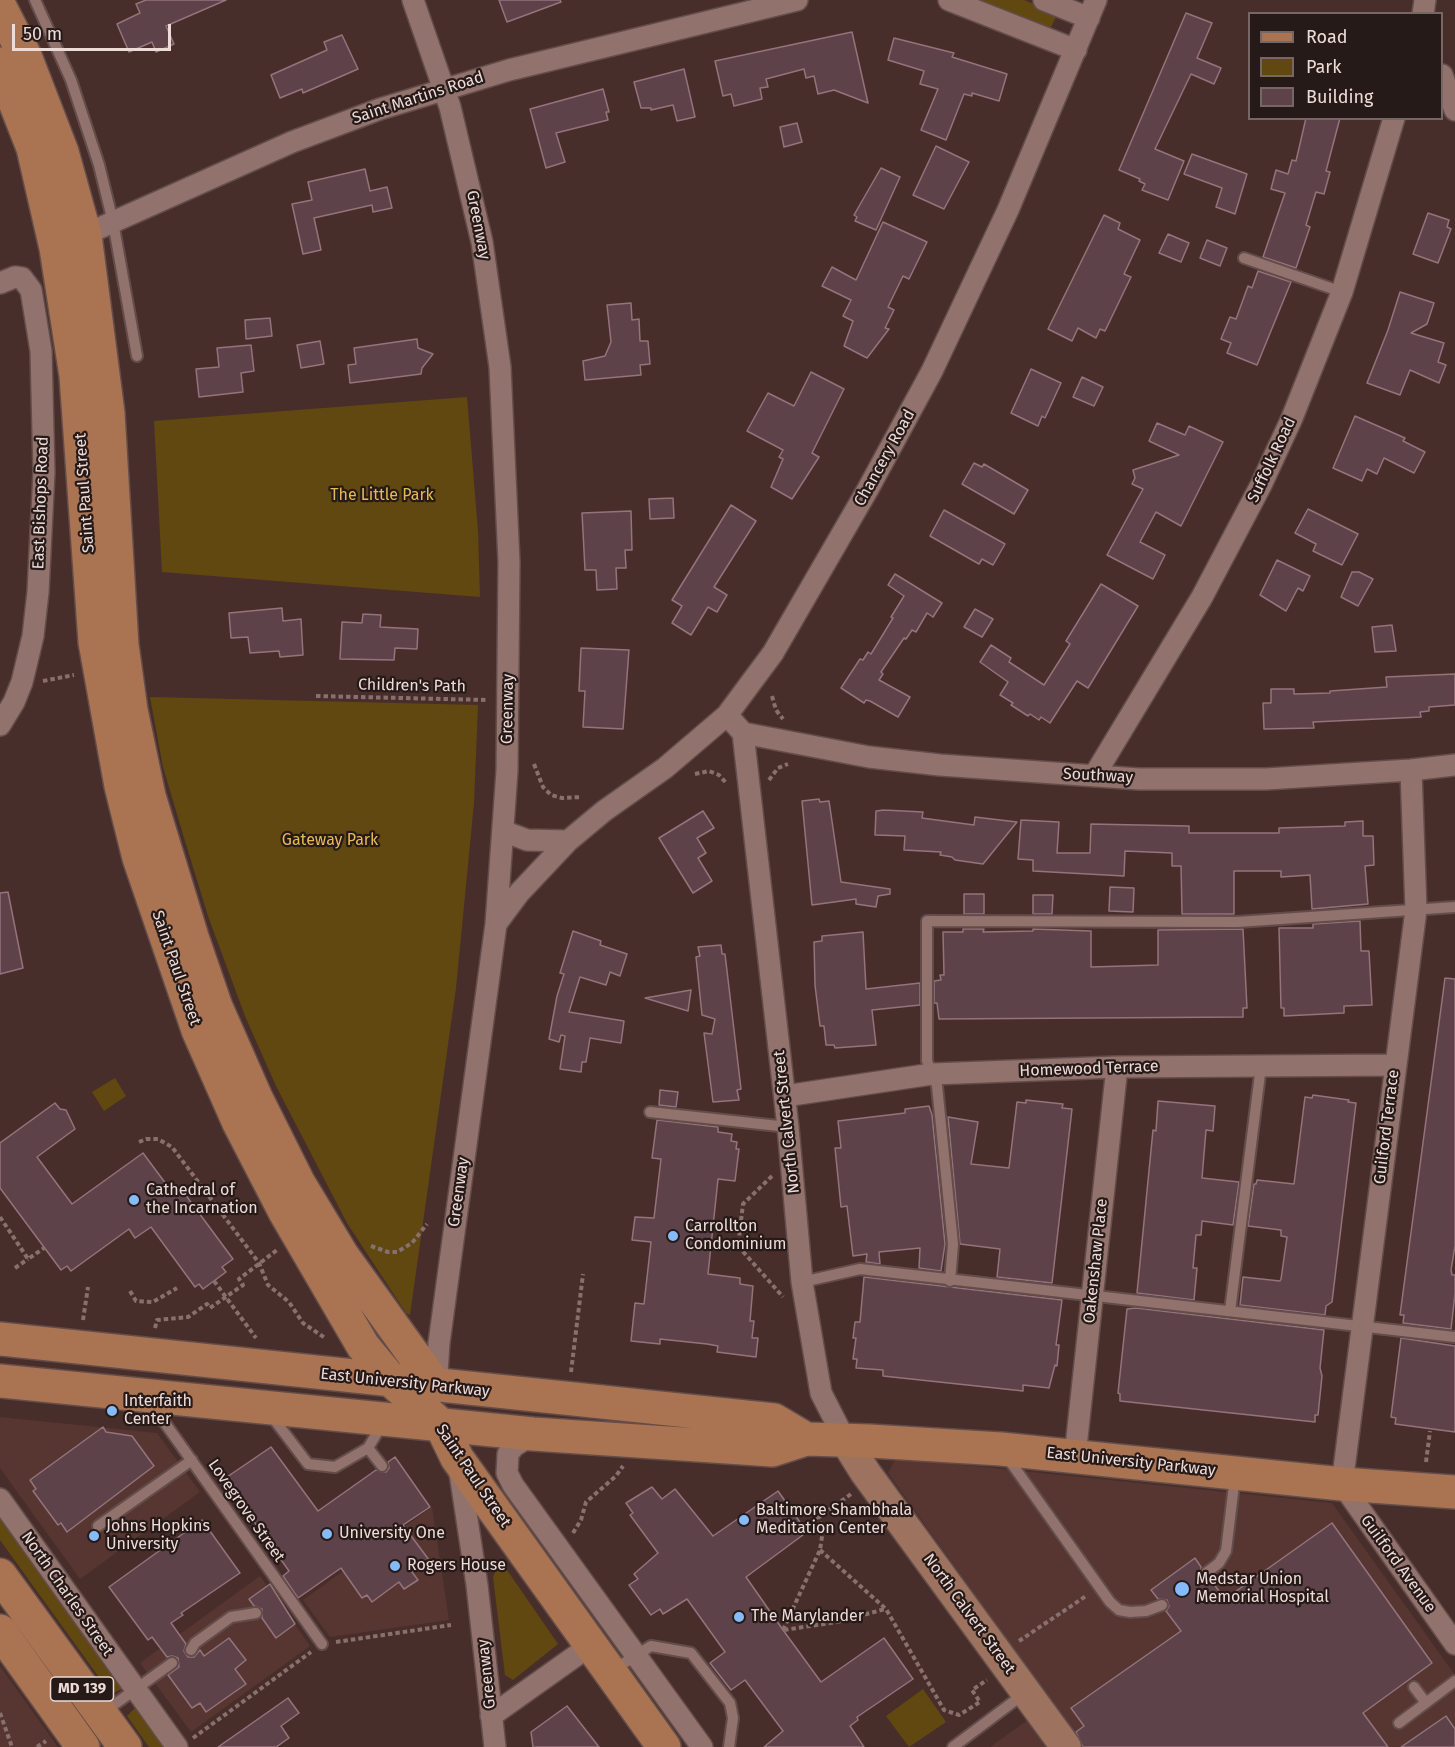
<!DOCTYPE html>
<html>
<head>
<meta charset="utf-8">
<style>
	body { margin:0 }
	#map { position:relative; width:1455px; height:1747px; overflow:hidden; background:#482e2a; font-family:"Fira Sans",sans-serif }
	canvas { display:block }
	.legend { position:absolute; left:1248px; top:12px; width:195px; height:108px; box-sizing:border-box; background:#261a18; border:2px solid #766765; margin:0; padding:8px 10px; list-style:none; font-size:18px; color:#eddbd8 }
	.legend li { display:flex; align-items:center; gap:12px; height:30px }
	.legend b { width:30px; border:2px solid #766765 }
	.scale { position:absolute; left:12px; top:24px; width:159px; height:27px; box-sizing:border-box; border:3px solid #eddbd8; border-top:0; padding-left:8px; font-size:18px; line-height:21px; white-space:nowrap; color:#eddbd8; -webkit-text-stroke:4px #261a18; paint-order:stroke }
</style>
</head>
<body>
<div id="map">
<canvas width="1455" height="1747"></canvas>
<ul class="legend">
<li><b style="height:8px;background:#aa7351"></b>Road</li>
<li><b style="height:16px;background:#614810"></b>Park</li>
<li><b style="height:16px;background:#5e424a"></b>Building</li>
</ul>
<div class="scale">50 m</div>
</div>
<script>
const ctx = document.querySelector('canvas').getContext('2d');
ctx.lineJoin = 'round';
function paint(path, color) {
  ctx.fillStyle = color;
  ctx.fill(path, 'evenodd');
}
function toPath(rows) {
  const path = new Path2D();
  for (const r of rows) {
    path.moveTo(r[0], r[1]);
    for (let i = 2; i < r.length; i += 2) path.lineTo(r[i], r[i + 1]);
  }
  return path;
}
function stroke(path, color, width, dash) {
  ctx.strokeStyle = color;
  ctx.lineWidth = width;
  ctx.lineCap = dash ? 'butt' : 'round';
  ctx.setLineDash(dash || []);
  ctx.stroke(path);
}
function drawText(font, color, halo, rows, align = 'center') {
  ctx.font = font + ' "Fira Sans",sans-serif';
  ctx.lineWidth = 4.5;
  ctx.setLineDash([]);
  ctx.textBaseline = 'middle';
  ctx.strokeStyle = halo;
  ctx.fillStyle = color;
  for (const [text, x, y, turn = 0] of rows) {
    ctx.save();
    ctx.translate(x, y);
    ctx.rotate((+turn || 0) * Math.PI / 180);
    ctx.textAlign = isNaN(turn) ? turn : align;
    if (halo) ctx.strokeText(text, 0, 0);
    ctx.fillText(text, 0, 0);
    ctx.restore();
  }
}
paint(toPath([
	[0,1417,157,1433,200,1492,80,1579,0,1468],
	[896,1458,1332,1503,1455,1675,1455,1747,990,1747,1052,1703,888,1473],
	[432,1507,449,1620,330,1637,303,1600],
	[260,1576,310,1646,191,1732,140,1663],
	[0,1666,58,1747,0,1747]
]), '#573530');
paint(toPath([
	[970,0,1024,0,1053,12,1056,17,1051,27,1044,29],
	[467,397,478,531,480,597,162,572,154,421],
	[150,697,478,705,474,803,456,988,410,1315,406,1313,347,1223,276,1086,245,1016,208,916,185,841,163,767],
	[115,1078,126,1096,104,1111,92,1092],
	[0,1516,122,1685,122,1689,111,1694,0,1540],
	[497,1567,507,1570,558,1644,513,1680,505,1675,493,1577],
	[923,1689,946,1722,909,1747,886,1716],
	[136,1707,139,1708,168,1747,149,1747,127,1716]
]), '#614810');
const building = toPath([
	[146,0,226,0,166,26,174,44,156,52,152,42,129,52,117,24,140,13,136,4,146,0],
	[499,0,560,0,561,2,507,22,499,0],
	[1186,13,1212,23,1197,58,1221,68,1214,84,1191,74,1155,149,1184,161,1168,200,1142,190,1145,184,1139,181,1140,179,1119,170,1186,13],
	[852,32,868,103,834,90,818,94,814,76,806,78,804,69,766,79,768,87,760,88,762,99,734,106,731,94,723,96,715,61,852,32],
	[342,35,358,69,303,93,302,89,280,98,271,75,327,50,324,42,342,35],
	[894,38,954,53,952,57,1007,74,999,101,972,93,972,96,964,94,946,140,921,130,938,89,920,84,924,71,888,60,894,38],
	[684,69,695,117,677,121,673,105,651,110,651,108,641,108,634,82,684,69],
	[603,89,609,112,606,112,608,120,556,133,565,162,546,168,530,109,603,89],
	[1306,118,1340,118,1326,171,1330,172,1324,194,1316,192,1306,225,1310,227,1296,268,1263,257,1285,193,1271,189,1276,170,1288,174,1292,160,1296,161,1306,118],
	[797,123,802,142,784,147,780,127,797,123],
	[936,146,969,162,944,209,913,195,936,146],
	[1192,154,1247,174,1235,214,1216,207,1222,188,1184,174,1192,154],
	[881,168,900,177,876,230,855,221,857,217,854,215,881,168],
	[365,169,370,191,387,187,392,208,373,212,372,205,314,218,321,250,303,254,292,204,312,200,308,182,365,169],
	[1428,213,1449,220,1447,227,1451,229,1438,263,1413,254,1428,213],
	[1104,215,1120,223,1118,229,1140,240,1124,274,1131,277,1105,331,1100,329,1096,338,1078,328,1072,341,1048,329,1104,215],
	[883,222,927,242,909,279,903,276,888,307,894,310,885,328,889,329,867,358,844,346,853,321,843,316,851,300,822,286,832,267,856,280,883,222],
	[1168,234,1189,243,1181,262,1159,253,1168,234],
	[1207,240,1227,248,1220,266,1200,258,1207,240],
	[1258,271,1291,282,1257,365,1227,353,1231,343,1221,339,1230,317,1236,319,1248,286,1252,288,1258,271],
	[1400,292,1434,303,1427,324,1411,333,1444,343,1438,362,1446,365,1439,383,1410,370,1400,395,1367,383,1388,330,1400,292],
	[631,303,632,320,639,319,640,341,648,341,650,364,640,365,641,375,585,380,583,361,605,356,611,342,607,305,631,303],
	[270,318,272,336,246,339,245,320,270,318],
	[417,339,418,348,433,354,422,368,421,374,350,383,348,365,356,364,354,348,417,339],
	[320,341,324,364,301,368,297,345,320,341],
	[251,345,254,371,241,373,243,392,199,397,196,369,219,367,217,348,251,345],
	[1031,369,1061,383,1045,418,1042,416,1038,426,1011,413,1031,369],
	[811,372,844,389,812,453,819,457,792,499,771,487,783,459,779,457,783,450,747,431,768,393,794,406,811,372],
	[1082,377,1103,387,1094,406,1073,397,1082,377],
	[1355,416,1405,438,1403,441,1425,452,1414,473,1384,458,1377,474,1367,469,1362,481,1333,468,1355,416],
	[1157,423,1185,435,1189,426,1223,442,1181,526,1156,512,1140,542,1165,555,1153,579,1107,555,1143,489,1132,484,1135,478,1133,470,1179,455,1149,441,1157,423],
	[974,463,982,467,984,464,1028,490,1014,514,962,484,974,463],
	[673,498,674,518,650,519,649,499,673,498],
	[731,505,756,521,714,587,727,595,717,612,708,607,691,635,672,623,682,606,672,600,731,505],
	[1308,509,1358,534,1342,565,1313,551,1316,544,1295,533,1308,509],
	[944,510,1005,544,993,565,982,559,979,564,930,536,944,510],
	[631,511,632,550,625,550,626,568,616,568,617,589,597,590,596,570,585,570,582,513,631,511],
	[1277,560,1310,576,1303,591,1298,588,1286,611,1260,595,1277,560],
	[1352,572,1359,572,1373,579,1358,606,1341,597,1352,572],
	[895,574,942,603,933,617,927,613,916,632,912,630,906,639,904,638,881,672,883,674,879,680,910,697,898,717,870,701,866,700,864,703,841,688,860,659,863,660,868,652,871,654,893,618,891,617,904,596,888,585,895,574],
	[1101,584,1138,606,1088,688,1077,681,1050,723,1041,717,1039,720,1030,714,1028,716,1011,705,1013,703,1000,695,1008,682,980,662,991,645,1011,658,1009,662,1044,685,1070,644,1066,641,1101,584],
	[282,608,283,621,301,619,303,655,280,657,279,651,250,653,248,637,231,638,229,613,282,608],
	[975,609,993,619,982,637,964,627,975,609],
	[363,614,381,615,380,627,418,629,417,649,395,648,394,660,340,659,342,622,362,623,363,614],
	[1392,625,1396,651,1375,652,1372,627,1392,625],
	[581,648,629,650,623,729,583,727,585,691,579,691,581,648],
	[1455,674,1455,705,1429,707,1429,711,1420,712,1421,717,1313,722,1314,728,1264,729,1263,703,1271,703,1271,689,1294,689,1294,694,1330,693,1330,691,1387,687,1386,677,1455,674],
	[819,799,820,802,829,801,841,882,890,889,890,894,878,896,876,907,856,904,856,899,812,905,802,801,819,799],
	[884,810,923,812,922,818,974,825,975,817,1017,822,983,864,955,860,952,857,940,855,941,852,904,850,905,836,875,835,876,811,884,810],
	[703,811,714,828,697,838,706,853,698,858,712,881,693,893,659,838,703,811],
	[1021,820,1059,822,1057,853,1090,853,1091,824,1189,826,1189,833,1279,833,1279,828,1345,826,1345,822,1363,821,1363,836,1373,836,1374,865,1365,866,1368,904,1312,909,1310,875,1281,877,1281,871,1234,871,1234,914,1182,914,1181,866,1172,866,1172,853,1125,851,1124,876,1033,871,1033,860,1018,859,1021,820],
	[1110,887,1134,888,1133,912,1109,911,1110,887],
	[8,892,23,968,0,974,0,893,8,892],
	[964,894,984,894,984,914,964,914,964,894],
	[1033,895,1053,895,1052,914,1033,914,1033,895],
	[1360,921,1361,951,1369,951,1372,1005,1344,1006,1344,1013,1284,1016,1284,1008,1281,1008,1279,928,1313,928,1313,924,1360,921],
	[963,929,984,929,983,932,1033,931,1033,929,1091,931,1091,967,1158,965,1158,930,1243,929,1247,1008,1243,1008,1243,1017,939,1019,937,1003,934,1003,934,981,941,980,940,975,944,975,943,932,963,932,963,929],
	[573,931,601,941,600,945,627,954,620,976,610,972,606,985,580,977,569,1012,624,1021,621,1043,590,1038,586,1062,582,1062,581,1072,560,1069,565,1036,561,1035,559,1042,549,1039,557,996,564,974,560,973,573,931],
	[863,932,866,989,920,983,920,1005,872,1010,876,1045,835,1048,834,1045,826,1045,824,1026,820,1026,815,985,814,942,822,941,822,936,863,932],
	[721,945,722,954,725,954,741,1089,737,1090,739,1100,713,1102,704,1033,712,1034,715,1019,702,1015,696,957,700,956,698,947,721,945],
	[1445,978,1455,979,1455,1246,1451,1270,1452,1275,1455,1275,1455,1294,1451,1329,1403,1323,1404,1315,1400,1315,1445,978],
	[691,990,688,1011,645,998,691,990],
	[660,1090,678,1092,676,1107,659,1105,660,1090],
	[1313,1095,1349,1100,1348,1102,1356,1103,1332,1302,1326,1306,1325,1315,1240,1305,1243,1277,1280,1281,1281,1279,1287,1237,1281,1236,1281,1230,1248,1226,1254,1184,1256,1184,1257,1180,1294,1184,1305,1097,1312,1098,1313,1095],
	[1026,1100,1063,1104,1062,1108,1072,1109,1052,1283,997,1277,1000,1249,960,1244,948,1117,978,1122,971,1164,1009,1168,1017,1102,1026,1103,1026,1100],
	[1158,1101,1215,1106,1213,1131,1206,1130,1202,1178,1239,1182,1233,1225,1202,1221,1201,1235,1196,1235,1193,1268,1197,1268,1194,1300,1137,1293,1153,1130,1156,1131,1158,1101],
	[55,1103,60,1109,66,1110,75,1129,37,1157,72,1204,143,1153,172,1192,179,1186,233,1259,222,1267,226,1272,203,1289,199,1284,195,1287,151,1227,135,1238,129,1229,71,1271,67,1266,61,1270,0,1188,0,1143,55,1103],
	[929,1106,932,1115,945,1244,941,1271,919,1268,920,1248,879,1252,880,1264,866,1262,867,1254,853,1256,847,1206,841,1207,835,1148,841,1148,838,1121,905,1113,905,1109,929,1106],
	[657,1120,718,1127,718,1132,732,1134,731,1141,737,1142,736,1149,739,1149,735,1181,718,1179,708,1274,740,1278,740,1284,753,1286,750,1321,754,1321,752,1338,758,1338,756,1357,717,1352,718,1346,707,1344,660,1339,660,1344,631,1341,635,1303,644,1304,651,1242,632,1240,635,1217,654,1218,661,1159,652,1158,657,1120],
	[864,1277,1062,1300,1056,1345,1059,1345,1057,1366,1055,1365,1049,1388,1023,1385,1023,1391,1014,1390,883,1376,883,1370,856,1368,857,1359,853,1359,856,1338,853,1338,855,1322,860,1322,864,1277],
	[1136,1308,1324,1330,1320,1368,1322,1376,1318,1415,1315,1415,1315,1422,1120,1401,1120,1394,1118,1393,1127,1309,1136,1308],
	[1401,1338,1455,1346,1455,1432,1395,1424,1396,1418,1391,1417,1401,1338],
	[103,1427,106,1432,132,1436,154,1466,67,1532,61,1523,58,1525,33,1491,36,1489,30,1480,103,1427],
	[271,1447,318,1511,376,1470,386,1472,389,1468,388,1462,395,1457,430,1507,403,1525,429,1560,412,1572,418,1580,404,1589,399,1582,372,1602,367,1595,362,1598,341,1568,298,1598,283,1576,289,1571,224,1479,271,1447],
	[652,1487,662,1499,675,1489,713,1536,778,1491,807,1532,746,1577,783,1630,821,1682,884,1638,913,1679,857,1717,858,1720,850,1726,864,1747,764,1747,783,1731,745,1680,731,1690,710,1663,725,1652,687,1599,663,1614,660,1609,651,1615,629,1585,638,1579,634,1574,658,1553,630,1515,633,1513,626,1503,652,1487],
	[202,1520,240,1573,181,1613,183,1615,171,1623,186,1644,184,1651,188,1657,194,1657,200,1650,204,1656,229,1638,246,1660,235,1669,246,1684,206,1712,200,1703,192,1708,168,1675,179,1667,178,1658,172,1656,167,1657,152,1637,148,1640,109,1587,202,1520],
	[1332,1523,1432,1663,1363,1713,1388,1747,1083,1747,1076,1732,1084,1726,1071,1708,1181,1631,1166,1611,1169,1606,1167,1600,1158,1599,1151,1590,1195,1558,1201,1567,1200,1577,1204,1580,1210,1579,1225,1599,1332,1523],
	[270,1584,295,1624,276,1638,262,1618,262,1609,254,1606,249,1599,270,1584],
	[288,1698,299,1713,281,1726,289,1738,276,1747,218,1747,288,1698],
	[567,1706,599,1747,533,1747,531,1732,567,1706],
	[1446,1716,1455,1729,1455,1747,1401,1747,1446,1716]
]);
paint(building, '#5e424a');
stroke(building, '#93747c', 1.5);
const lane = toPath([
	[35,0,71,80,99,165,113,222,137,356],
	[1244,258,1342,292],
	[650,1112,788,1127],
	[950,1281,953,1244,937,1086,927,1061,927,921,1237,922,1455,907],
	[802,1282,860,1269,1455,1337],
	[1230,1311,1261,1066],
	[150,1402,322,1644],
	[270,1414,308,1464,335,1467,368,1448,383,1423],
	[368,1448,382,1466],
	[1007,1457,1110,1602,1119,1610,1130,1612,1146,1611,1162,1605],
	[98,1526,192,1460],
	[1206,1573,1219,1563,1226,1551,1235,1477],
	[191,1650,195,1643,231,1617,256,1613],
	[613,1670,651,1646,691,1653,730,1703,733,1718,729,1747],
	[1414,1687,1426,1703],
	[104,1712,172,1663],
	[1399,1723,1455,1681],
	[953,1747,1025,1693]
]);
const street = toPath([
	[413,0,450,107,482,242,500,367,509,562,507,771,496,924,439,1343,436,1388],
	[949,0,1076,50],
	[1044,0,1089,18],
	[1423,14,1425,0],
	[1442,75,1455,110],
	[75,239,292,142,380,109,509,70,797,0],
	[0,283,15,277,22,278,31,290,41,351,44,472,38,592,33,636,22,682,14,702,0,725],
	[727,715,743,733,788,1127,802,1282,821,1393,845,1440],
	[743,733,869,757,940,765,1139,779,1266,779,1411,770,1455,765],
	[1411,770,1416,910,1342,1484,1455,1644],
	[1094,776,1202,597,1261,485,1292,418,1342,292,1394,118],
	[503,831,527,840,568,841],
	[496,924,519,893,568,841,604,811,665,768,727,715,773,653,868,489,932,371,1008,210,1096,0],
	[785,1096,932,1074,1117,1067,1395,1065],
	[533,1434,514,1446,508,1454,507,1473,513,1485,702,1747],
	[1075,1456,1117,1067],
	[459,1467,477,1585,495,1747],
	[0,1499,177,1747],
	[491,1716,591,1645]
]);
const secondary = toPath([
	[845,1440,865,1472,1066,1747]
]);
const primary = toPath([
	[0,7,25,56,62,152,85,235,108,413,122,645,131,710,149,796,192,937,216,1007,256,1098,298,1182,342,1255,436,1386],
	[0,64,33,148,56,248,76,376,95,642,121,786,139,858,198,1030,239,1123,285,1212,363,1346,393,1382,441,1425,457,1458,664,1747],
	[0,1339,774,1420,806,1439],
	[0,1381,533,1434,772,1450,806,1439,870,1441,1001,1449,1342,1484,1455,1492],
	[0,1575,125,1747],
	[0,1631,83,1747]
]);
stroke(lane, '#634d4a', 14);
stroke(street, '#634d4a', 24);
stroke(secondary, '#634d4a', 33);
stroke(primary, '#634d4a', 36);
stroke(toPath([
	[43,681,74,675],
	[316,696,487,700],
	[772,696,776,710,783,719],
	[534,764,543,787,551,795,562,798,582,797],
	[695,774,709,771,719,775,727,784],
	[769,780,778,768,788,764],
	[139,1142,146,1139,158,1139,172,1147,259,1263,268,1285,289,1302,303,1323,325,1338],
	[772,1176,743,1204,738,1246,783,1297],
	[0,1217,28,1259,44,1248],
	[371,1246,388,1252,397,1252,412,1243,427,1224],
	[15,1268,28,1259],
	[214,1281,256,1338],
	[130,1291,136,1301,153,1302,177,1288],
	[83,1320,88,1287],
	[155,1328,157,1320,188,1317,207,1304,210,1308,243,1285,239,1279,277,1250],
	[571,1372,583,1274],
	[1426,1462,1430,1431],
	[573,1533,581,1520,586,1502,616,1476,623,1466],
	[820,1550,886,1609,944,1710,959,1715,980,1702,972,1690,987,1680],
	[783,1630,820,1550,823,1530,818,1518,851,1494],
	[784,1630,837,1622,885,1609],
	[1019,1641,1086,1596],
	[336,1642,451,1625],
	[0,1713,12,1747],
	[193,1738,311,1652],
	[37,1747,46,1741]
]), '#87706d', 4, [4.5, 3]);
stroke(lane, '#91726d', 10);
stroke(street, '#91726d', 21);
stroke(secondary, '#9d735f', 30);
stroke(primary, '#aa7351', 33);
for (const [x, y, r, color] of [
	[134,1200,6,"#85bbfb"],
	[673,1236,6,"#85bbfb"],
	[112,1411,6,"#85bbfb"],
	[744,1520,6,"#85bbfb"],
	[327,1534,6,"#85bbfb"],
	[94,1536,6,"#85bbfb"],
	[395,1566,6,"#85bbfb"],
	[1182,1589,8,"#85bbfb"],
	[739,1617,6,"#85bbfb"]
]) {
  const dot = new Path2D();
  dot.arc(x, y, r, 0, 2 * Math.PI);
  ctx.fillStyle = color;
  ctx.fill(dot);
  stroke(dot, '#261a18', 2);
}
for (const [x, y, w] of [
	[82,1689,63]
]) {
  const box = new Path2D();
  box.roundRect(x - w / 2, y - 12, w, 24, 4.5);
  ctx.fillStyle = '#261a18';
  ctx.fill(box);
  stroke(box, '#eddbd8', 1.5);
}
drawText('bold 15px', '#eddbd8', null, [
	["MD 139",82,1689]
]);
drawText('16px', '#eddbd8', '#261a18', [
	["Saint Martins Road",418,98,-18],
	["Greenway",478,225,79],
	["Chancery Road",885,458,-61],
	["Suffolk Road",1272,460,-65],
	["Saint Paul Street",85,493,-94],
	["East Bishops Road",41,503,-88],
	["Children's Path",412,686,1],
	["Greenway",508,709,-89],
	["Southway",1098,776,3],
	["Saint Paul Street",176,968,71],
	["Homewood Terrace",1089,1069,-2],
	["North Calvert Street",787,1122,-96],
	["Guilford Terrace",1387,1127,-83],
	["Greenway",459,1192,-82],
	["Oakenshaw Place",1096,1261,-84],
	["East University Parkway",405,1383,6],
	["East University Parkway",1131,1462,6],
	["Saint Paul Street",473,1476,56],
	["Lovegrove Street",246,1511,55],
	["Guilford Avenue",1398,1564,54],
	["North Charles Street",67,1594,55],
	["North Calvert Street",969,1614,54],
	["Greenway",487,1674,-96]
]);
drawText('16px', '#e9b956', '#261a18', [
	["The Little Park",382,496],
	["Gateway Park",330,841]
]);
drawText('16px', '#eddbd8', '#261a18', [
	["Cathedral of",146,1191],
	["the Incarnation",146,1209],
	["Carrollton",685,1227],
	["Condominium",685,1245],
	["Interfaith",124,1402],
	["Center",124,1420],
	["Baltimore Shambhala",756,1511],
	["Meditation Center",756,1529],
	["Johns Hopkins",106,1527],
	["University",106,1545],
	["University One",339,1534],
	["Rogers House",407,1566],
	["Medstar Union",1196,1580],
	["Memorial Hospital",1196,1598],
	["The Marylander",751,1617]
], 'left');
</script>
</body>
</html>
